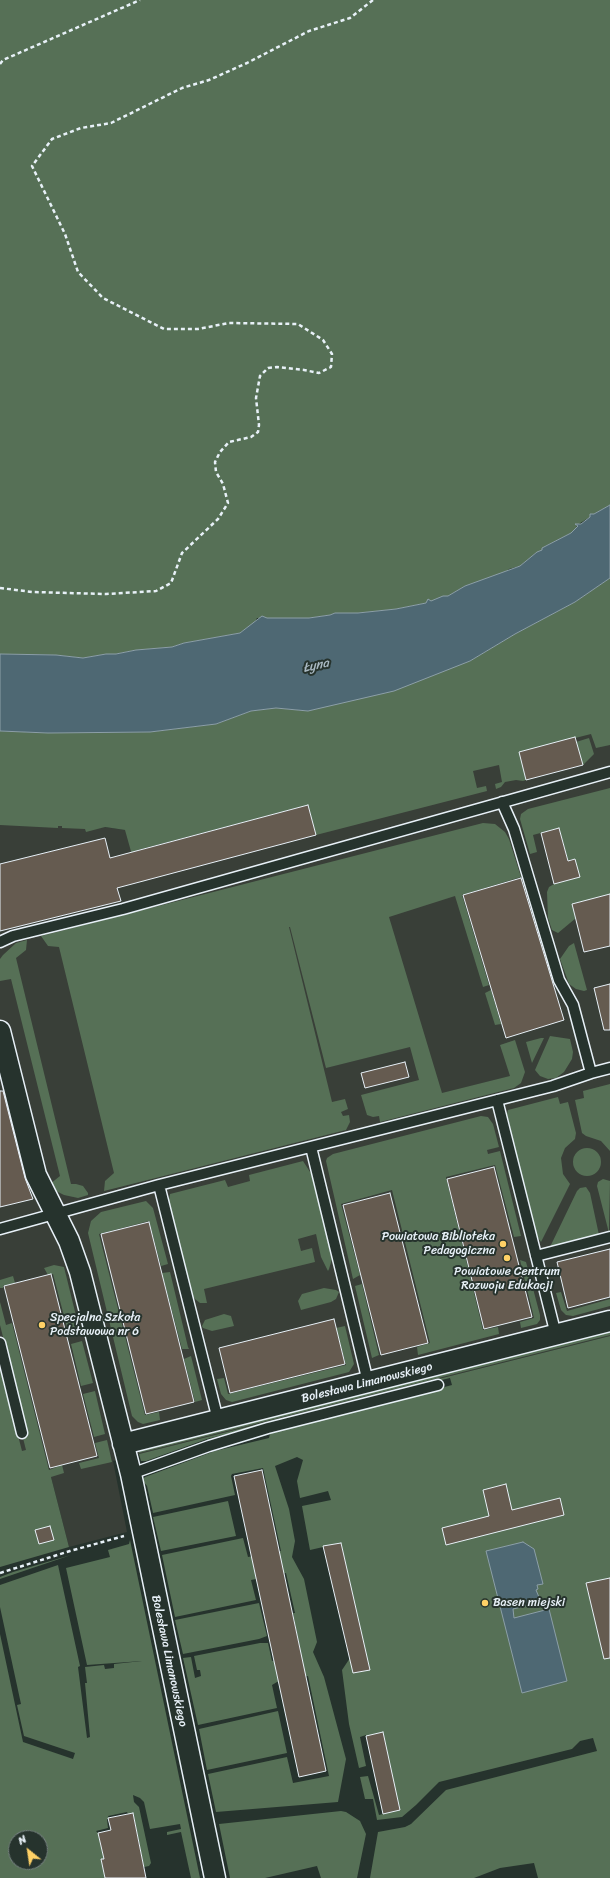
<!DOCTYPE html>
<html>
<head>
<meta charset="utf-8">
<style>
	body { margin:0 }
	#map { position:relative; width:610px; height:1878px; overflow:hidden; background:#26332d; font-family:Sriracha,sans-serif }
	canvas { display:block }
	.north { position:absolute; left:8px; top:1830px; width:40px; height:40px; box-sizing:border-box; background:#26332d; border:1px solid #747f7e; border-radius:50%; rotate:330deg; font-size:11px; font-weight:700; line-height:16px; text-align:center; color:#e8f1f8 }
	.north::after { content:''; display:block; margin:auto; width:14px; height:18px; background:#ffd166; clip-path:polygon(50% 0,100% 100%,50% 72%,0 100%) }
</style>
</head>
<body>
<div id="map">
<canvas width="610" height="1878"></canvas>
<div class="north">N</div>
</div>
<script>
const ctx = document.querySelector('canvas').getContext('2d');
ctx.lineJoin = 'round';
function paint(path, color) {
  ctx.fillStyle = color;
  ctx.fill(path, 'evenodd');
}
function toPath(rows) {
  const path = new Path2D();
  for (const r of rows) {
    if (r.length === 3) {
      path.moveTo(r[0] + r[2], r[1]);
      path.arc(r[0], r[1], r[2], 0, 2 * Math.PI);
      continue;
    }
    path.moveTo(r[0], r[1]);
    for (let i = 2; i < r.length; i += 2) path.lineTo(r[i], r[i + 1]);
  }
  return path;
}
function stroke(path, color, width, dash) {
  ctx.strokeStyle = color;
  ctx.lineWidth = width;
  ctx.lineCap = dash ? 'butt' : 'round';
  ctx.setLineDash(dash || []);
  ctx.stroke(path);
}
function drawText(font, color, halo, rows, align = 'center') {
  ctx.font = font + ' Sriracha,sans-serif';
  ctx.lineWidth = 4;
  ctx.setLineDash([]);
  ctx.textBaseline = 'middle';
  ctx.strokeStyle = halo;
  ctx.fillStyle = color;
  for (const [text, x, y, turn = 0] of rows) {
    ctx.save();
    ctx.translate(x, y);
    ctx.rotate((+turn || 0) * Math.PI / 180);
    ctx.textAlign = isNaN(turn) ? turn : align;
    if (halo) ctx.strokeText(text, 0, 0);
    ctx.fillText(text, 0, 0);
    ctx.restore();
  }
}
paint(toPath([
	[610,676,610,1336,136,1455,137,1458,118,1463,117,1460,113,1461,127,1532,69,1547,51,1477,25,1485,0,1413,0,822,105,827,125,830]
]), '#393f38');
paint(toPath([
	[0,0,610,0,610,505,594,514,590,515,590,517,577,525,576,529,571,533,546,546,542,551,537,552,520,566,509,569,504,573,487,579,465,586,448,596,426,603,396,609,358,613,335,613,330,615,309,618,257,618,255,622,240,633,184,643,172,647,136,650,116,654,106,654,83,658,56,655,0,654],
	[610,578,610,745,596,748,591,734,520,752,526,780,523,781,516,780,505,782,501,787,496,789,495,784,502,782,499,765,473,771,477,788,486,786,487,791,316,835,308,805,138,850,145,881,141,882,139,880,125,830,105,827,86,832,85,829,62,828,62,826,58,826,58,828,0,825,0,731,48,733,150,732,216,724,251,711,276,708,308,711,470,661,515,634,575,602],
	[589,738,594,754,583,765,576,742],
	[610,788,610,894,576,918,558,933,552,930,548,918,547,892,549,887,554,884,579,877,575,859,568,860,559,828,533,835,537,852,530,854,520,819,521,814,528,809],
	[483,823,495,824,505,832,509,839,521,877,462,895,489,985,483,987,455,896,389,917,442,1093,510,1076,500,1045,515,1040,525,1072,521,1083,514,1088,380,1122,379,1116,373,1117,367,1115,361,1095,419,1080,410,1047,326,1068,290,927,289,927,332,1102,345,1099,348,1109,341,1112,343,1116,349,1115,350,1122,346,1130,104,1191,105,1181,114,1173,59,947,48,946,41,936],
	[27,940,26,950,16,958,71,1184,76,1184,83,1186,88,1193,88,1195,78,1198,64,1195,56,1191,50,1184,60,1176,11,979,0,981,0,959,3,955,16,943],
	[574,943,587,990,584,991,576,989,569,984,560,959,569,946],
	[491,990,501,1024,495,1025,485,993],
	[550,1036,570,1039,573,1052,572,1059,564,1072,556,1078,548,1079,540,1076,535,1070],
	[541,1038,544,1038,532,1063,526,1042],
	[610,1084,610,1151,601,1141,586,1136,582,1133,575,1100,584,1098,583,1091],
	[558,1097,560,1104,568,1102,576,1133,575,1139,565,1148,561,1158,563,1174,570,1184,541,1242,536,1235,507,1114,508,1110],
	[481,1116,488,1117,493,1124,499,1147,487,1150,488,1154,500,1151,521,1236,514,1237,495,1165,446,1177,483,1330,498,1327,499,1334,418,1355,417,1347,430,1343,392,1190,341,1204,360,1275,353,1279,326,1161,327,1158,333,1154],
	[587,1162,14],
	[303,1161,312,1175,332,1259,329,1269,328,1271,321,1257,316,1234,298,1239,301,1251,312,1248,315,1262,204,1289,207,1303,200,1303,195,1299,191,1295,168,1205,170,1194,225,1180,228,1187,250,1181,249,1175],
	[603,1179,610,1181,609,1233,597,1186,598,1182],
	[586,1187,590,1193,599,1235,550,1247,577,1191,580,1188],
	[146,1201,153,1208,168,1264,161,1266,149,1221,99,1234,145,1415,159,1412,160,1420,143,1424,138,1422,132,1416,88,1233,91,1221,101,1212],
	[520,1260,526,1262,540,1315,540,1320,537,1324,521,1328,520,1322,534,1318],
	[54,1265,64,1267,80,1332,69,1335,53,1274,48,1275,44,1268],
	[170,1272,188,1347,189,1349,182,1349,162,1273],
	[13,1276,15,1283,3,1286,3,1288,0,1288,0,1280],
	[362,1284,379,1355,372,1358,355,1286],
	[324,1288,336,1290,339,1292,336,1299,331,1302,301,1310,298,1301,302,1294],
	[561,1292,567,1311,610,1299,610,1306,573,1316,566,1315,561,1310,556,1293],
	[0,1302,6,1325,12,1323,49,1470,62,1465,64,1473,51,1477,69,1547,0,1567,0,1365,22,1451,26,1450,23,1438,28,1436,0,1325],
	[224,1314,231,1316,234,1326,212,1331,203,1328,202,1326,205,1320],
	[345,1326,354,1364,349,1372,232,1402,226,1400,221,1394,217,1379,224,1378,228,1394,346,1365,336,1328],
	[610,1329,610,1335,139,1453,140,1447],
	[610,1336,610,1878,538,1878,534,1863,500,1868,474,1878,370,1878,378,1832,405,1827,411,1824,446,1790,597,1751,593,1738,580,1741,572,1749,439,1782,416,1805,402,1817,377,1820,373,1799,365,1799,360,1777,368,1776,379,1815,383,1814,366,1735,360,1737,366,1766,359,1768,349,1724,342,1670,356,1649,341,1543,310,1550,302,1506,331,1500,328,1491,300,1498,297,1481,303,1460,297,1457,275,1466,289,1509,295,1541,292,1557,304,1579,317,1642,313,1652,324,1677,346,1759,338,1802,216,1812,208,1774,287,1757,293,1783,329,1776,308,1676,277,1682,272,1685,277,1708,198,1725,183,1658,191,1657,195,1678,201,1676,200,1670,197,1670,194,1656,260,1643,268,1643,272,1661,301,1655,293,1613,295,1613,286,1573,251,1580,256,1600,175,1617,162,1555,243,1538,248,1557,281,1551,263,1468,232,1474,231,1476,235,1495,153,1513,147,1486,142,1480,145,1477,215,1451,269,1438,270,1434,274,1432,452,1385,450,1378,354,1401,207,1439,146,1461,141,1461,139,1454],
	[82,1341,93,1383,81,1386,71,1344],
	[191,1356,202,1400,195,1402,184,1359],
	[95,1391,105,1434,94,1437,83,1394],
	[107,1440,112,1462,81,1469,79,1463,99,1458,95,1443],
	[228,1501,236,1536,161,1551,153,1517],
	[130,1540,200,1878,191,1878,181,1832,167,1835,167,1832,181,1829,180,1824,150,1829,144,1802,140,1798,133,1795,134,1802,139,1807,151,1863,149,1866,144,1867,133,1813,128,1814,127,1812,108,1816,109,1819,107,1819,108,1828,96,1831,98,1833,104,1859,101,1859,105,1878,0,1878,0,1634,23,1742,73,1759,75,1753,24,1736,17,1705,21,1704,0,1607,0,1585,58,1565,80,1666,78,1667,87,1738,90,1737,85,1683,87,1683,85,1667,104,1665,105,1669,114,1668,114,1664,142,1661,87,1665,66,1568,110,1557,108,1550,129,1544],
	[16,1838,40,1838,40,1862,16,1862],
	[71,1555,0,1579,0,1577,13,1572],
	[259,1603,267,1636,259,1639,183,1654,175,1620],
	[278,1711,287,1753,207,1770,199,1729],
	[341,1811,346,1812,360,1821,366,1834,357,1878,321,1878,317,1866,265,1878,230,1878,219,1824]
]), '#567056');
const water = toPath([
	[610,505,610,578,575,602,515,634,470,661,394,691,308,711,276,708,251,711,216,724,150,732,48,733,0,731,0,654,56,655,83,658,106,654,116,654,136,650,172,647,184,643,240,633,262,616,267,618,309,618,330,615,335,613,358,613,396,609,426,603,428,599,431,601,443,596,448,596,465,586,520,566,537,552,542,550,542,548,571,533,578,526,575,524,581,524,590,517,590,514,594,514,610,505],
	[523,1542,534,1549,543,1584,537,1585,538,1589,536,1590,541,1602,513,1609,514,1618,549,1609,567,1681,522,1693,486,1551,523,1542]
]);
paint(water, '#4e6873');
stroke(water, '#8c9fa8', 1);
const building = toPath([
	[575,737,583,765,526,780,519,752,575,737],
	[308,805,316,835,117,888,121,901,0,931,0,864,105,838,110,858,308,805],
	[559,828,568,861,575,859,580,877,554,884,541,833,559,828],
	[521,878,564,1020,506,1038,463,895,521,878],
	[610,894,610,946,584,952,572,904,610,894],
	[610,984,610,1030,604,1030,594,988,610,984],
	[405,1062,409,1077,365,1088,361,1073,405,1062],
	[0,1091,3,1091,25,1178,33,1199,0,1207,0,1091],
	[494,1167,532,1317,484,1329,447,1179,494,1167],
	[390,1193,428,1343,381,1355,343,1205,390,1193],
	[149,1222,194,1402,146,1414,101,1234,149,1222],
	[610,1249,610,1297,568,1308,557,1262,610,1249],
	[51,1274,97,1456,50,1468,4,1286,51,1274],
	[334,1319,345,1364,230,1393,219,1348,334,1319],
	[262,1470,326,1771,299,1777,234,1476,262,1470],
	[506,1484,512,1510,560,1498,564,1515,446,1545,442,1528,489,1516,483,1490,506,1484],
	[50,1526,54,1540,39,1544,35,1530,50,1526],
	[341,1543,370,1670,353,1673,323,1546,341,1543],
	[610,1578,610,1658,604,1659,586,1583,610,1578],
	[383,1732,400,1810,383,1814,366,1736,383,1732],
	[133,1813,146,1878,105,1878,101,1859,104,1859,98,1833,111,1830,108,1818,133,1813]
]);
paint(building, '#655b50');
stroke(building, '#e8f1f8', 1);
const service = toPath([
	[502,802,514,829,559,980,573,1005,591,1073],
	[0,942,13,936,123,909,610,772],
	[497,1100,556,1335],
	[311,1147,368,1382],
	[159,1185,218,1420],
	[0,1229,159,1185,553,1086,591,1073,610,1068],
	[536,1256,610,1237],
	[0,1343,22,1433],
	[131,1474,209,1446,268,1428,438,1385]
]);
const minor = toPath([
	[0,1031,36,1175,69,1241,80,1272,131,1474,215,1878],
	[123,1444,610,1321]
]);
stroke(service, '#e8f1f8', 13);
stroke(minor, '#e8f1f8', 23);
stroke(toPath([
	[0,64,3,60,140,0],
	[0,588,32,592,106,594,156,591,171,583,182,553,218,519,228,503,223,484,216,472,215,462,220,452,229,442,251,437,258,432,259,425,256,398,260,376,268,368,277,367,304,370,319,373,331,367,332,354,323,340,298,324,229,323,198,329,164,329,103,298,78,272,65,234,32,166,52,139,81,128,111,123,182,88,209,80,247,63,309,31,350,18,373,0],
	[0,1573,70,1551,124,1536]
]), '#e8f1f8', 2.5, [4, 3]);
stroke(service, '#26332d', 10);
stroke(minor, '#26332d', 20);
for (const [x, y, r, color] of [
	[503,1244,4,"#ffd166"],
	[507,1258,4,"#ffd166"],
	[42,1325,4,"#ffd166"],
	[485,1603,4,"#ffd166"]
]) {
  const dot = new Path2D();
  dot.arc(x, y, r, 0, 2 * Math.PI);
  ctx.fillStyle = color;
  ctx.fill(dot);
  stroke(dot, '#26332d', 1.5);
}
drawText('12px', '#e8f1f8', '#26332d', [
	["Powiatowa Biblioteka",495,1237,"right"],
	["Pedagogiczna",495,1251,"right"],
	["Powiatowe Centrum",507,1272,"center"],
	["Rozwoju Edukacji",507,1286,"center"],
	["Specjalna Szkoła",50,1318],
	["Podstawowa nr 6",50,1332],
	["Basen miejski",493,1603]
], 'left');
drawText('12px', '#e8f1f8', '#26332d', [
	["Bolesława Limanowskiego",367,1383,-14],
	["Bolesława Limanowskiego",169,1661,78]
]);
drawText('italic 13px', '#aabac3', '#26332d', [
	["Łyna",316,666,-13]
]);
</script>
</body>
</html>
